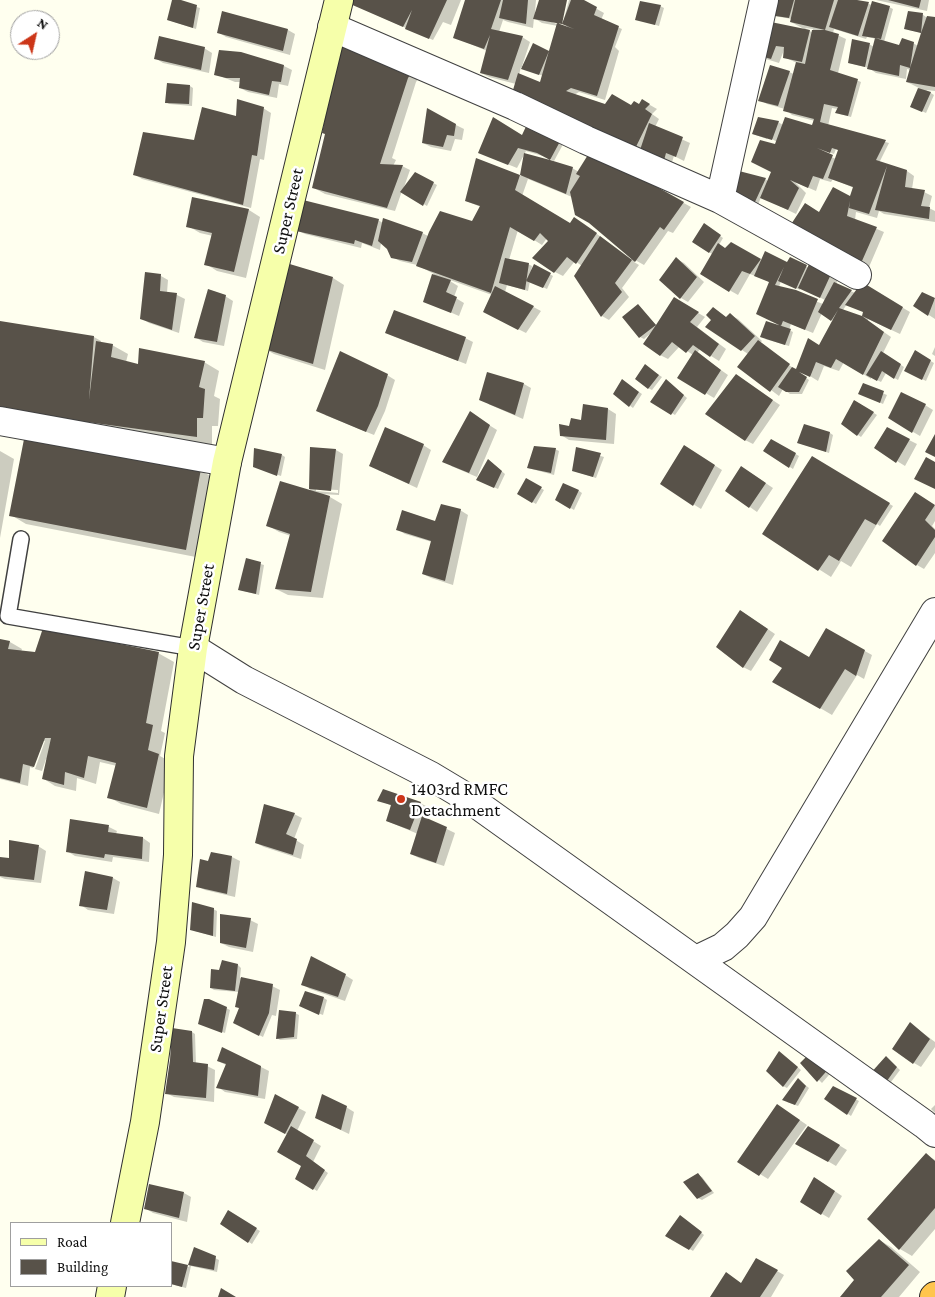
<!DOCTYPE html>
<html>
<head>
<meta charset="utf-8">
<style>
	body { margin:0 }
	#map { position:relative; width:935px; height:1297px; overflow:hidden; background:#ffffef; font-family:"Crimson Pro",serif }
	canvas { display:block }
	.legend { position:absolute; left:10px; top:1222px; width:162px; height:65px; box-sizing:border-box; background:#fff; border:1px solid #9f9f9f; margin:0; padding:6px 9px; list-style:none; font-size:15px; color:#0e0e0e }
	.legend li { display:flex; align-items:center; gap:10px; height:25px }
	.legend b { width:25px; border:1px solid #9f9f9f }
	.north { position:absolute; left:10px; top:10px; width:50px; height:50px; box-sizing:border-box; background:#fff; border:1px solid #9f9f9f; border-radius:50%; rotate:35deg; font-size:14px; font-weight:700; line-height:20px; text-align:center; color:#0e0e0e }
	.north::after { content:''; display:block; margin:auto; width:18px; height:22px; background:#cc3618; clip-path:polygon(50% 0,100% 100%,50% 72%,0 100%) }
</style>
</head>
<body>
<div id="map">
<canvas width="935" height="1297"></canvas>
<ul class="legend">
<li><b style="height:6px;background:#f6ffaa"></b>Road</li>
<li><b style="height:14px;background:#585249"></b>Building</li>
</ul>
<div class="north">N</div>
</div>
<script>
const ctx = document.querySelector('canvas').getContext('2d');
ctx.lineJoin = 'round';
function paint(path, color) {
  ctx.fillStyle = color;
  ctx.fill(path, 'evenodd');
}
function toPath(rows) {
  const path = new Path2D();
  for (const r of rows) {
    path.moveTo(r[0], r[1]);
    for (let i = 2; i < r.length; i += 2) path.lineTo(r[i], r[i + 1]);
  }
  return path;
}
function stroke(path, color, width, dash) {
  ctx.strokeStyle = color;
  ctx.lineWidth = width;
  ctx.lineCap = dash ? 'butt' : 'round';
  ctx.setLineDash(dash || []);
  ctx.stroke(path);
}
function drawText(font, color, halo, rows, align = 'center') {
  ctx.font = font + ' "Crimson Pro",serif';
  ctx.lineWidth = 5;
  ctx.setLineDash([]);
  ctx.textBaseline = 'middle';
  ctx.strokeStyle = halo;
  ctx.fillStyle = color;
  for (const [text, x, y, turn = 0] of rows) {
    ctx.save();
    ctx.translate(x, y);
    ctx.rotate((+turn || 0) * Math.PI / 180);
    ctx.textAlign = isNaN(turn) ? turn : align;
    if (halo) ctx.strokeText(text, 0, 0);
    ctx.fillText(text, 0, 0);
    ctx.restore();
  }
}
paint(toPath([
	[173,0,200,8,196,29,168,20],
	[343,0,461,0,451,25,443,22,433,40],
	[467,0,536,0,535,12,536,12,540,0,566,0,552,22,566,28,568,25,563,23,569,0,581,0,604,13,601,20,622,29,615,47,619,51,605,100,579,92,574,95,606,106,631,107,640,105,642,100,650,105,657,109,652,114,659,119,655,127,690,143,684,161,674,156,669,171,516,84,489,77,481,73,487,51,454,37],
	[534,18,542,23,558,26,550,53,533,45,523,67,522,66,530,42,522,37,499,32,503,20,508,22,533,28],
	[521,67,543,76,541,84,519,75],
	[772,0,856,0,872,5,889,7,893,9,884,42,900,47,913,43,918,46,922,33,909,30,922,14,926,17,935,18,935,91,926,90,934,95,926,113,915,108,919,88,907,82,911,70,907,69,906,79,876,73,869,68,849,63,869,44,874,47,877,39,867,37,866,39,834,29,833,33,846,39,838,73,861,82,851,117,840,114,837,112,838,109,832,108,828,126,889,143,879,163,907,171,914,176,912,189,924,192,932,196,929,208,935,211,935,222,884,214,879,211,877,218,856,212,855,220,884,232,866,274,820,213,851,197,854,188,833,179,831,182,820,179,816,191,795,182,806,193,796,214,761,197,758,205,733,189,765,179,768,181,773,172,777,142,767,136,767,139,753,134,778,122,783,125,813,126,815,121,792,115,785,109,767,104,760,100,789,72,794,74,797,63,784,57,784,50,779,63,766,59,758,55,804,29,791,22,792,19,774,16],
	[805,28,813,29,813,33],
	[817,148,834,154,836,149,840,150,836,159,816,150],
	[876,0,929,0,927,11],
	[660,6,664,8,659,26,637,19],
	[288,30,295,34,290,55,226,37,218,32],
	[204,48,212,53,209,73,163,63,155,58],
	[241,53,284,66,292,70,288,86,279,84,277,98,248,92,240,88,241,82,235,82,215,74],
	[338,59,422,74,416,82,392,158,396,160,393,166,402,166,410,170,403,190,416,174,437,185,427,206,402,191,395,211,325,194,314,188,327,134],
	[190,86,193,88,192,106,169,104,166,102],
	[263,108,271,113,264,160,260,159,251,208,142,179,134,174,237,117],
	[456,125,464,129,462,140,455,139,451,151,431,147,423,143],
	[523,136,567,137,554,161,546,157,526,151,517,168,480,153],
	[592,152,691,207,673,233,668,231,644,265,635,260,634,262,639,265,622,288,629,297,609,320,602,316,582,266,575,261,563,276,555,272,550,240,547,238,542,245,518,230,509,260,528,264,532,266,531,272,535,265,553,276,547,289,530,281,528,291,507,285,505,292,541,311,526,333,492,316,492,295,450,280,450,281,458,286,454,297,464,303,459,316,424,301,434,274,417,265,400,261,392,257,388,249,381,243,380,250,362,243,361,248,305,234,297,230,378,220,383,223,422,233,428,236,473,223,481,207,466,201,477,159,521,176,525,155,572,168,579,172],
	[528,179,572,197,632,258,631,259,582,223,571,225,522,196],
	[193,198,249,210,260,217,246,278,217,271,206,264,213,236,200,233,188,226],
	[708,227,723,238,719,245,726,249,731,243,762,261,788,263,790,258,809,268,839,278,836,284,855,293,881,295,910,312,900,334,868,319,868,321,891,337,883,353,904,367,898,380,886,373,881,382,871,377,871,379,844,362,839,371,824,366,818,381,797,368,820,347,834,321,822,313,813,333,791,324,789,330,793,332,789,346,765,339,780,325,770,282,750,274,738,295,701,274,712,254,709,252],
	[781,281,800,290,801,288,825,300,823,304,779,287],
	[847,304,864,312,862,318,843,310],
	[677,259,684,263,704,282,688,302,681,298],
	[161,276,168,280,167,293,177,295,185,299,179,333,149,323,141,318],
	[333,278,344,285,325,370,274,354,263,348],
	[923,294,935,300,935,319,915,306],
	[225,296,233,301,224,346,203,342,195,337],
	[675,299,705,317,697,327,726,349,719,361,700,349,697,353,728,375,714,398,679,377,693,355,680,346,668,359,660,355,652,332,644,339,640,337,638,306,657,326],
	[713,308,727,318,730,315,738,319,762,341,760,343,809,380,802,394,790,394,783,389,779,396,739,366,748,354,742,350,712,319],
	[0,322,94,337,101,341,101,343,112,345,128,354,126,362,140,365,204,362,219,371,214,396,220,399,218,426,212,426,212,445,72,427],
	[387,333,465,338,473,342,466,364,395,337],
	[935,347,935,356,932,354],
	[915,352,934,363,926,381,906,371],
	[648,368,662,377,652,390,648,388],
	[387,375,395,380,385,411,374,435,325,415],
	[744,381,780,405,753,444,745,440],
	[626,383,642,394,633,408,615,394],
	[670,383,687,398,675,415,651,401],
	[524,384,531,388,523,419,488,404],
	[863,385,887,395,883,404,863,395],
	[855,401,877,415,861,437,858,435],
	[925,405,933,410,920,436,889,418],
	[608,409,616,414,614,444,569,440,561,435,570,427],
	[470,413,497,430,477,477,451,466],
	[830,433,833,435,829,453,799,443],
	[771,440,799,456,793,469,765,451],
	[909,440,917,444,905,466,876,448],
	[423,445,431,450,417,488,378,470],
	[311,449,336,450,343,454,339,495,321,494,330,497,342,504,323,598,288,595,276,589,291,536,279,532,267,525,310,491],
	[316,489,338,490,338,493,316,491],
	[555,449,559,451,554,475,528,468],
	[577,449,604,457,596,478,577,472],
	[0,451,14,459,0,538],
	[692,451,722,470,701,509,661,484],
	[282,455,285,457,281,476,258,468],
	[492,463,505,474,498,489,481,481],
	[824,465,893,506,880,526,877,524,851,567,841,561,831,577,764,534],
	[201,471,216,479,201,558,26,524,11,515],
	[749,472,773,488,757,512,727,491],
	[527,480,544,490,536,504,519,494],
	[579,491,582,493,574,510,557,500],
	[923,498,935,506,935,521,932,526,935,529,935,553,924,569,917,565],
	[460,510,468,515,453,585,431,578,423,574,432,542,405,534,397,529,435,522],
	[247,560,264,565,259,595,240,590],
	[741,611,775,634,751,671,743,667],
	[827,630,872,655,864,679,857,675,832,715,774,681,809,659],
	[0,640,10,642,22,649,21,652,36,654,158,653,174,662,161,731,165,733,160,756,171,762,159,814,121,804,109,797,117,766,100,762,96,784,77,778,76,791,55,786,44,779,48,760,46,759,42,771,35,769,45,741,42,741,33,768,30,767,28,786,0,779],
	[379,800,420,803,428,807,424,818,455,833,444,866,419,858,411,854,418,834,387,821,392,806],
	[294,814,302,818,294,839,304,845,301,859,264,847,256,843],
	[71,821,109,827,117,831,116,834,143,838,150,843,149,862,113,857,112,862,75,856,67,851],
	[38,846,46,851,41,883,5,879,0,877,0,859,10,859],
	[212,853,232,857,240,861,235,897,205,890,197,886,209,863],
	[113,878,120,882,114,914,88,910,81,905],
	[213,909,217,911,216,937,195,931],
	[250,920,258,924,253,952,229,947,221,943],
	[238,965,241,968,240,978,272,986,280,990,276,1016,272,1015,263,1037,234,1022,240,1008,239,992,214,990,211,988,220,971],
	[345,975,353,980,345,1001,310,989,302,984],
	[324,998,327,1000,323,1015,304,1008],
	[226,1008,230,1010,225,1033,203,1025],
	[295,1013,299,1015,297,1039,280,1040,277,1038],
	[911,1024,935,1042,935,1047,921,1067,914,1063],
	[192,1032,195,1034,196,1064,207,1066,215,1070,214,1102,174,1097,166,1093],
	[783,1055,801,1070,787,1088,783,1086],
	[889,1060,900,1070,888,1086,884,1084],
	[218,1061,261,1067,269,1071,265,1099,225,1092,218,1087,226,1065],
	[802,1063,834,1069,822,1083],
	[798,1079,809,1088,798,1106,787,1102],
	[834,1088,859,1101,851,1116,826,1099],
	[276,1096,306,1112,297,1131,321,1146,313,1162,328,1173,317,1191,297,1178,303,1166,288,1135,265,1122],
	[935,1105,935,1113,931,1109],
	[346,1107,354,1112,349,1134,324,1122],
	[785,1110,807,1125,768,1179,739,1161],
	[809,1127,847,1150,836,1166,797,1143],
	[926,1155,935,1160,935,1229,912,1256,900,1249,869,1219],
	[698,1175,702,1177,714,1193,702,1200,698,1198],
	[815,1178,842,1196,829,1218,802,1202],
	[184,1193,191,1197,187,1222,153,1213,145,1208],
	[228,1212,260,1231,252,1244,221,1223],
	[684,1219,704,1235,693,1251,667,1235],
	[879,1240,891,1247,920,1272,899,1297,841,1297,856,1280],
	[195,1248,219,1260,217,1272,191,1266,186,1288,171,1284,171,1262,189,1267],
	[756,1259,784,1275,771,1297,713,1297,742,1284]
]), '#0003');
paint(toPath([
	[172,0,181,0,197,5,193,28,167,20],
	[341,0,447,0,429,39,405,29,412,10,403,27],
	[465,0,501,0,491,29,523,36,508,80,480,73,490,35,484,49,453,38],
	[503,0,528,0,526,24,499,18],
	[539,0,567,0,562,24,571,0,584,0,597,7,594,15,619,26,597,96,571,88,566,91,605,104,612,94,631,105,634,101,639,104,642,99,650,104,645,109,652,114,631,157,513,90,518,73,540,82,557,23,574,29,562,24,533,19],
	[771,0,794,0,789,18,769,15],
	[795,0,834,0,825,30,790,22],
	[838,0,857,0,869,2,858,36,829,27],
	[888,0,921,0,919,8],
	[640,1,661,5,655,25,635,20],
	[872,1,890,6,881,39,862,36],
	[222,11,288,29,283,51,217,33],
	[908,11,923,13,921,33,927,16,935,17,935,87,906,82,910,68,900,65,899,76,867,69,875,38,899,45,902,38,914,42,910,68,921,33,904,29],
	[766,21,810,30,802,62,783,58,784,47,776,46,771,59,757,55],
	[812,30,825,30,839,34,830,70,858,79,848,116,835,113,838,107,824,104,820,122,886,140,876,160,907,170,905,187,925,190,921,206,930,207,929,219,875,210,887,166,869,214,849,208,850,201,847,216,877,227,858,270,786,232,805,203,819,212,833,187,850,196,853,187,828,178,838,150,832,148,830,153,817,148,833,155,823,179,813,176,808,188,790,180,799,188,788,210,760,198,771,172,751,162,760,140,775,144,785,117,812,125,814,119,783,111,796,62,805,64],
	[159,36,205,47,201,70,154,59],
	[345,38,415,68,408,78,380,164,403,165,387,208,312,188,325,134,322,133,337,59],
	[852,39,870,43,865,67,848,63],
	[533,43,549,51,539,75,521,69],
	[219,50,241,52,284,65,281,82,272,81,269,95,239,88,240,78,226,78,214,75],
	[770,65,790,71,778,106,758,101],
	[167,83,190,85,189,104,165,103],
	[918,88,931,92,922,112,910,107],
	[237,99,264,107,257,156,252,155,243,205,133,175,143,132,194,140,202,107,236,116],
	[427,108,456,124,454,136,447,135,443,147,422,143],
	[493,117,522,135,530,118,564,134,550,160,573,167,566,194,520,175,524,153,550,160,537,153,518,148,508,165,478,153],
	[758,117,779,121,772,140,752,134],
	[649,123,683,137,676,157,666,153,662,168,637,159],
	[591,150,684,202,664,230,660,227,635,262,589,223,575,215,570,192,580,176,576,174],
	[476,158,520,175,515,190,570,223,574,217,597,233,576,264,567,257,554,273,532,258,548,241,540,233,534,241,510,227,491,293,416,266,429,232,440,211,472,221,480,206,465,201],
	[739,171,766,178,754,204,732,189],
	[415,172,434,182,423,206,400,192],
	[192,197,249,209,234,272,204,265,212,233,186,227],
	[303,200,379,219,372,246,355,240,354,244,296,231],
	[383,218,423,232,412,262,391,258,387,249,378,241],
	[704,223,721,235,709,253,692,242],
	[600,236,632,260,615,283,622,292,601,317,574,276],
	[731,242,761,259,750,274,742,271,729,292,700,274,718,243,725,248],
	[765,251,787,262,790,257,807,265,796,289,778,281,784,267,775,285,796,290,818,299,805,330,783,321,781,326,756,314,769,282,754,276],
	[676,257,697,277,680,299,659,280],
	[505,258,529,263,525,290,499,283],
	[283,262,333,277,313,364,261,348],
	[810,262,832,272,820,298,798,288],
	[534,264,551,273,543,288,526,281],
	[145,272,161,274,160,291,177,293,172,330,140,319],
	[432,274,451,280,446,292,457,297,451,313,423,302],
	[834,282,852,290,839,308,862,316,863,312,845,305,862,282,903,307,891,330,862,316,884,332,863,375,836,359,831,368,816,362,810,377,799,372,807,377,799,392,786,392,778,387,792,367,796,369,808,338,819,345,838,310,831,321,818,312],
	[495,286,534,306,518,330,483,312],
	[208,289,226,295,217,342,194,338],
	[922,292,935,298,928,316,913,306],
	[674,297,699,312,690,322,719,344,710,357,693,345,686,353,672,342,660,356,643,344,656,325,639,338,622,317,638,304,656,325],
	[713,307,726,317,730,313,755,336,741,351,705,327,711,320,706,315],
	[394,310,466,337,458,361,385,333],
	[0,321,94,336,89,400,96,341,113,344,111,357,138,364,139,348,205,361,199,387,205,389,203,418,197,418,197,437,87,422,60,423,0,411],
	[766,321,791,329,785,345,760,337],
	[758,340,790,364,770,392,737,367],
	[695,350,721,370,705,395,677,378],
	[915,350,931,360,922,380,904,371],
	[340,351,388,374,378,406,366,432,316,411],
	[881,351,901,364,894,379,882,371,877,381,866,375],
	[645,364,659,375,648,389,635,379],
	[487,372,524,383,515,415,479,400],
	[736,374,773,400,745,441,705,414],
	[622,379,639,392,629,407,613,394],
	[666,379,684,395,671,415,650,402],
	[863,383,884,391,880,403,858,394],
	[901,392,926,404,912,433,888,418],
	[854,400,874,412,857,436,841,424],
	[583,404,608,408,606,440,560,436,559,424,569,426,571,418,581,420],
	[470,411,490,425,469,473,442,462],
	[804,424,830,432,826,452,797,443],
	[385,427,424,444,409,484,369,466],
	[887,427,910,439,896,463,874,448],
	[25,434,201,469,186,550,9,516],
	[935,434,935,457,925,452],
	[771,439,796,453,789,468,763,451],
	[684,445,715,465,693,506,660,484],
	[534,446,556,448,551,473,527,468],
	[310,447,336,449,331,491,309,489],
	[576,447,601,453,593,477,572,471],
	[254,448,282,454,277,476,253,467],
	[812,456,890,503,876,525,865,519,839,561,829,555,818,571,762,534],
	[926,457,935,462,935,489,914,479],
	[488,459,502,471,494,488,476,480],
	[741,466,766,483,749,508,725,491],
	[526,478,542,487,532,503,517,494],
	[280,481,330,496,311,592,275,589,290,534,266,526],
	[563,483,579,490,570,509,555,500],
	[915,492,935,505,925,520,935,530,935,537,916,566,882,541],
	[441,504,461,509,445,581,422,574,431,541,396,530,402,510,435,521],
	[246,558,261,562,256,594,238,590],
	[740,610,768,629,743,668,716,647],
	[43,628,159,652,146,723,153,725,148,750,159,754,147,808,107,798,116,763,88,756,84,778,65,772,64,785,42,779,51,738,45,738,34,767,23,764,20,783,0,778,0,639,10,641,8,649,35,652],
	[826,628,865,650,856,676,845,669,820,709,772,682,782,668,769,660,780,640,809,657],
	[383,789,421,802,410,830,386,821,391,805,377,801],
	[264,804,295,813,286,834,297,839,293,855,255,843],
	[422,816,447,827,436,863,410,854],
	[70,819,109,825,108,832,143,837,142,859,105,854,104,858,66,852],
	[9,840,39,845,34,880,0,876,0,857,9,858],
	[211,852,232,856,227,894,196,887,200,859,208,861],
	[85,871,113,877,107,910,79,906],
	[192,902,214,908,213,936,190,930],
	[220,914,251,918,246,948,220,943],
	[311,956,346,974,338,997,301,985],
	[222,960,238,964,235,991,210,988,211,969,219,970],
	[241,977,273,984,269,1013,259,1036,233,1023,239,1008,235,1007],
	[305,991,324,997,319,1015,299,1006],
	[204,999,209,999,227,1007,222,1033,198,1024],
	[279,1010,296,1012,294,1037,276,1039],
	[910,1022,930,1039,913,1064,892,1049],
	[172,1028,192,1031,193,1062,208,1064,206,1098,165,1094,170,1060],
	[222,1047,261,1066,258,1096,216,1088,226,1064,217,1061],
	[813,1050,831,1066,817,1082,800,1063],
	[779,1051,798,1067,783,1087,766,1071],
	[886,1056,897,1067,884,1085,869,1075],
	[798,1078,806,1086,795,1105,782,1100],
	[833,1086,857,1098,847,1115,824,1099],
	[275,1094,299,1107,285,1134,264,1123],
	[322,1094,347,1106,341,1130,315,1118],
	[777,1104,800,1120,759,1176,737,1162],
	[291,1126,314,1140,306,1156,325,1170,313,1190,295,1179,301,1166,277,1152],
	[808,1126,840,1145,828,1162,795,1144],
	[926,1153,935,1161,935,1208,899,1250,867,1219],
	[698,1173,712,1191,697,1199,683,1182],
	[814,1177,835,1191,821,1215,800,1202],
	[149,1184,184,1192,179,1218,144,1209],
	[228,1210,257,1228,248,1243,220,1224],
	[680,1215,702,1232,689,1250,665,1236],
	[879,1239,909,1265,881,1297,840,1297,854,1280,846,1271],
	[194,1247,216,1256,214,1270,188,1265],
	[756,1258,778,1270,760,1297,710,1297,726,1272,741,1283],
	[171,1261,188,1265,182,1287,171,1284],
	[221,1288,236,1297,218,1297]
]), '#585249');
const lane = toPath([
	[21,539,8,616,193,648]
]);
const street = toPath([
	[332,27,515,106,586,140,720,199,857,275],
	[720,199,764,0],
	[0,421,227,462],
	[193,648,244,680,431,776,471,800,924,1124,935,1133],
	[696,960,723,947,737,935,753,917,935,612]
]);
const secondary = toPath([
	[125,1223,145,1122,171,942,178,855,179,756,193,648,227,462,339,0],
	[110,1297,112,1286]
]);
const highway = toPath([
	[934,1297,935,1296]
]);
stroke(lane, '#414141', 18);
stroke(street, '#414141', 30);
stroke(secondary, '#303030', 30);
stroke(highway, '#1f1f1f', 30);
stroke(lane, '#fff', 15);
stroke(street, '#fff', 28);
stroke(secondary, '#f6ffaa', 28);
stroke(highway, '#ffc54d', 28);
for (const [x, y, r, color] of [
	[401,799,5,"#cc3618"]
]) {
  const dot = new Path2D();
  dot.arc(x, y, r, 0, 2 * Math.PI);
  ctx.fillStyle = color;
  ctx.fill(dot);
  stroke(dot, '#fff', 2);
}
drawText('18px', '#0e0e0e', '#fff', [
	["Super Street",288,211,-77],
	["Super Street",201,607,-80],
	["Super Street",161,1009,-82]
]);
drawText('18px', '#0e0e0e', '#fff', [
	["1403rd RMFC",411,789],
	["Detachment",411,810]
], 'left');
</script>
</body>
</html>
